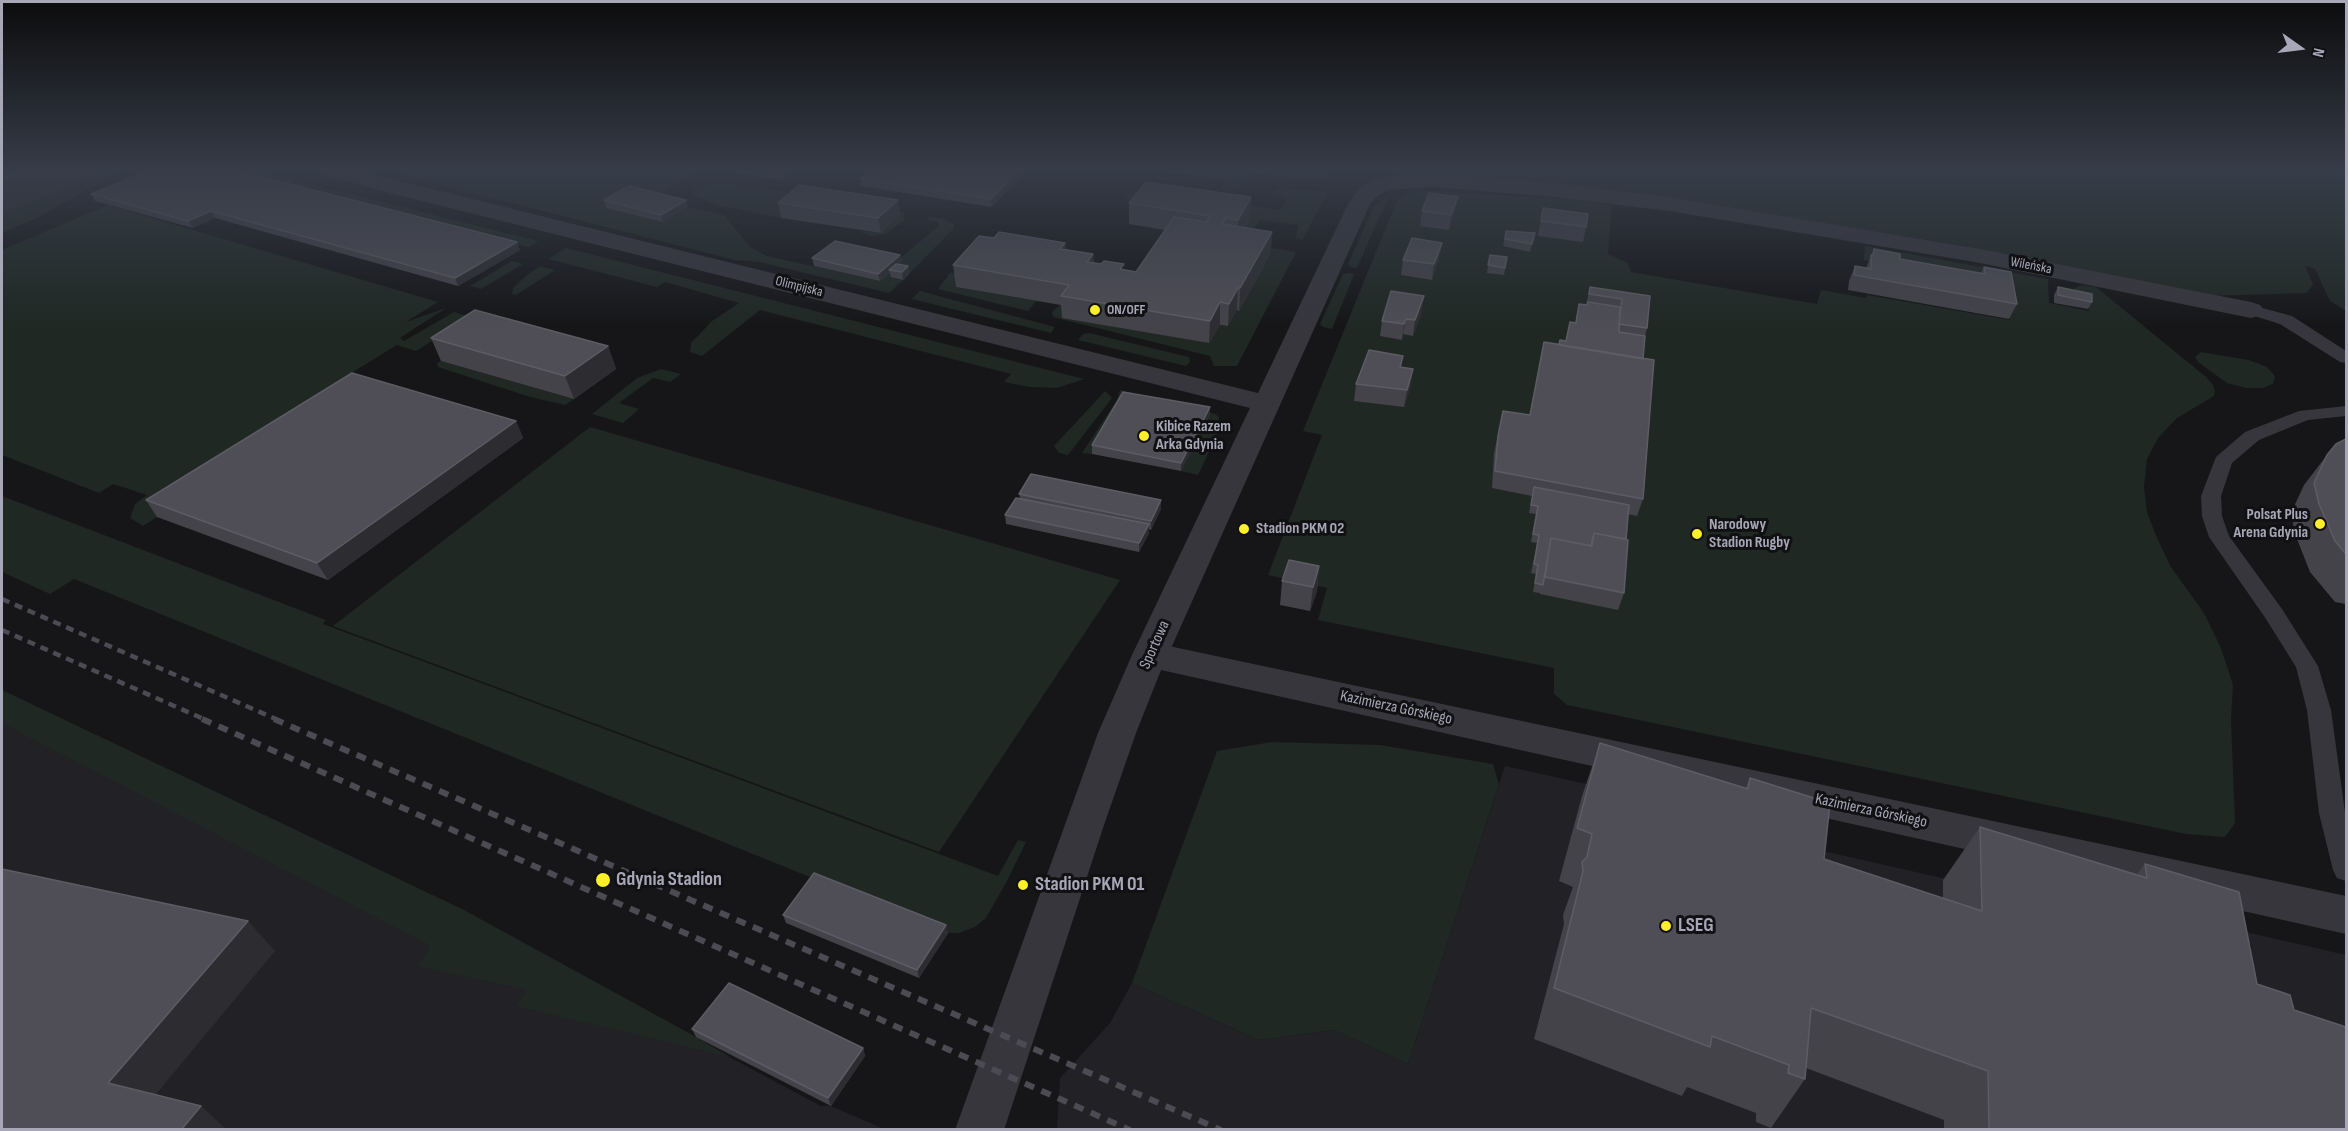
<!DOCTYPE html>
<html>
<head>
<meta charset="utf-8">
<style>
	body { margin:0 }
	#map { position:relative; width:2348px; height:1131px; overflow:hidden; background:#161618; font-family:"Sofia Sans Condensed",sans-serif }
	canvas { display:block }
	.frame { position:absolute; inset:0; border:3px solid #a7a7b8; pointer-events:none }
	.north { position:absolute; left:2270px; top:18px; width:60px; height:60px; -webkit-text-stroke:4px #111113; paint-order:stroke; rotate:104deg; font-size:16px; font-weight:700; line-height:24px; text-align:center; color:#a7a7b8 }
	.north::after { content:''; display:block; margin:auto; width:21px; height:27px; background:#a7a7b8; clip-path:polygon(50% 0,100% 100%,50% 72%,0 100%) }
</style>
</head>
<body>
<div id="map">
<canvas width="2348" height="1131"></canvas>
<div class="frame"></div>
<div class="north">N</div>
</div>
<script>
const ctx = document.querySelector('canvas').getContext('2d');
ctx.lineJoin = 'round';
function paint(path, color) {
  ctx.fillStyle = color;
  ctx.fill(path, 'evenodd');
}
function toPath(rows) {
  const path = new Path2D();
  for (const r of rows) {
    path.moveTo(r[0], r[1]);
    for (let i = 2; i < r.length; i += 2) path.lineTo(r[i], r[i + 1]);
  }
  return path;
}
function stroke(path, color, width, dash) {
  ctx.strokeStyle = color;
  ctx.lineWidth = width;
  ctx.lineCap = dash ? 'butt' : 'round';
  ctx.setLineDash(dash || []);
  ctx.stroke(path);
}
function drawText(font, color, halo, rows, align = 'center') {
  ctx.font = font + ' "Sofia Sans Condensed",sans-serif';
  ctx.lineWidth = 6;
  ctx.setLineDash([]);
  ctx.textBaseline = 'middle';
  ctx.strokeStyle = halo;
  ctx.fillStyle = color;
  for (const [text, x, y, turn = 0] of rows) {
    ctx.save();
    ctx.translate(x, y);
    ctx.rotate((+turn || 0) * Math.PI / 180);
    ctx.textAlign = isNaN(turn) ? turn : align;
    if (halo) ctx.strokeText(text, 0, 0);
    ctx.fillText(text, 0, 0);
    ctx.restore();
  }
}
paint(toPath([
	[2,703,686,1034,821,1106,831,1106,884,1129,2,1129],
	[1505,766,1614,790,1615,804,2252,948,2246,932,2346,955,2346,1129,1057,1130,1060,1078,1110,1023,1132,983,1259,1040,1334,1030,1408,1064]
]), '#222125');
paint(toPath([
	[2,170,123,170,35,219,2,233],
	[222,170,254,170,538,241,529,247],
	[394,170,679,170,695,173,652,198,663,222,688,207,708,211,725,216,750,247,767,256,880,281,895,262,939,226,938,222,928,220,928,217,945,219,954,224,953,229,909,274,897,271,891,277,903,280,889,293,759,262,735,260,394,173],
	[1148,170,1310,170,1333,172,1329,182,1252,174,1244,187,1234,190,1220,190,1225,180],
	[1352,170,2346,170,2346,311,2330,301,2315,269,2305,266,2313,284,2307,293,2208,296,1959,245,1628,192],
	[726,182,900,211,905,213,904,220,886,234,870,236,859,231,881,233,899,214,802,200,781,218,717,205,696,197,692,192,695,188,708,183],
	[1281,188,1328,192,1302,240,1295,238,1299,225,1260,220,1253,229,1124,198,1127,194,1142,190,1281,210,1287,198,1270,194],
	[1431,191,1570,199,1612,205,1608,254,1628,263,1631,272,1817,304,1821,290,1866,298,1867,295,2010,320,2006,288,1864,260,1865,246,2048,279,2049,303,2089,311,2087,296,2068,292,2081,285,2096,287,2206,377,2213,385,2215,391,2214,396,2177,418,2158,438,2147,459,2144,487,2147,512,2157,538,2171,567,2204,613,2221,648,2233,685,2231,720,2235,823,2225,837,2186,834,1567,705,1554,694,1554,668,1318,620,1327,588,1268,575,1322,435,1303,431,1398,198,1412,192],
	[1389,195,1357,268,1351,267,1348,264,1374,206],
	[108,205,438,302,406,322,446,308,400,338,404,341,454,312,467,316,464,321,416,351,397,345,338,381,197,492,143,526,130,518,135,504,147,495,113,484,99,493,2,455,2,250],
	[566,248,1084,379,1057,388,1030,387,1004,382,1011,374,760,310,702,356,690,352,691,343,712,321,739,303,665,282,657,287,548,259],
	[1273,248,1296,252,1237,366,1214,366,1210,356,1053,317,1052,312,1060,305,1228,326,1271,254,1261,252],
	[512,261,523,264,481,289,470,286],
	[540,266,555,270,516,295,512,294,513,288,527,275],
	[950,273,955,273,956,287,1036,301,1028,311,938,289],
	[1349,273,1354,274,1332,329,1323,327,1320,324,1343,274],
	[920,291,1055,327,1051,333,912,299],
	[1089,333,1189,357,1190,362,1186,366,1078,340,1083,334],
	[2201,352,2249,360,2267,367,2275,376,2273,384,2262,388,2246,388,2227,383,2198,362,2195,357],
	[441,361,574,399,565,405,530,397,438,367,437,363],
	[661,369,681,374,670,382,653,378,619,403,639,409,623,423,592,414,637,378],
	[1120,390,1215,414,1218,416,1221,426,1198,475,1181,471,1210,415,1092,454,1082,453,1117,400],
	[1105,391,1112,398,1068,455,1059,453,1054,446],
	[590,427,1120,580,939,852,333,626],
	[2,496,326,620,323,624,998,876,1018,840,1026,842,1007,881,986,918,975,927,959,933,948,933,74,579,50,594,2,572],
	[2,690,464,910,696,1037,730,1057,516,1006,527,990,418,966,431,946,2,723],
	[1272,742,1380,745,1493,764,1499,784,1408,1064,1334,1030,1259,1040,1132,983,1217,751]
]), '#1f2823');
paint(toPath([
	[2251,305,2292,316,2346,351,2346,363,2340,362,2280,324,2245,313,2243,310,2245,307,2251,305],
	[2346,406,2346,416,2308,420,2259,440,2232,463,2221,496,2222,516,2229,536,2282,609,2318,666,2331,710,2346,820,2346,881,2337,878,2333,870,2319,813,2307,710,2296,667,2266,619,2209,537,2202,516,2201,496,2216,457,2245,432,2299,411,2346,406]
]), '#37363d');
paint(toPath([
	[321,170,355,170,1258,393,1348,204,1359,188,1373,180,1404,174,1432,173,1554,183,1669,197,1975,248,2251,302,2260,305,2264,310,2260,315,2251,318,1975,262,1669,211,1554,197,1432,187,1387,190,1375,198,1370,204,1168,655,1163,664,1150,668,1137,664,1132,655,1250,408,390,193,324,175,321,170]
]), '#37363d');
paint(toPath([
	[1150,642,2346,896,2346,934,1161,670,1136,733,1104,825,1004,1130,955,1130,1098,733,1132,655,1137,646,1150,642]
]), '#37363d');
stroke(toPath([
	[2,599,278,720],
	[2,630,206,720]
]), '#4c4b54', 4.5, [8, 6]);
stroke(toPath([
	[202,719,1130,1130],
	[274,719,1221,1130]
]), '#4c4b54', 6, [10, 8]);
paint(toPath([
	[679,170,699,170,695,173],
	[735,170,795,170,782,180,735,173],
	[1021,176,992,207,861,186,860,179],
	[91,194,520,250,458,286,215,218,193,228,95,201],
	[1251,197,1250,218,1245,228,1271,253,1239,311,1237,310,1228,326,1220,325,1209,343,1062,318,1061,305,956,287,953,265,994,238,1065,243,1066,249,1093,254,1094,263,1136,272,1165,230,1129,224,1129,203],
	[604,200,688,207,663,222,606,208],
	[778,203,900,214,881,233,781,218],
	[1543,208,1586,227,1583,242,1538,236],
	[1422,211,1455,211,1449,230,1420,226],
	[1506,231,1535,233,1530,252,1503,246],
	[1442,243,1439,258,1432,280,1401,275,1403,260],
	[1874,249,1900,259,1981,273,1984,267,2017,304,2009,319,1848,290,1849,281,1855,266,1866,268],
	[900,255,901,263,900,264,908,266,909,274,903,280,891,277,890,273,880,281,814,266,812,258],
	[1490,255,1507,257,1504,275,1487,273],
	[1590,287,1650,296,1647,328,1645,336,1643,359,1643,499,1637,516,1628,514,1624,593,1618,610,1540,594,1540,593,1533,592,1536,574,1531,573,1537,543,1531,542,1536,514,1529,513,1532,496,1492,488,1494,453,1503,411,1529,415,1559,345,1566,340,1570,322,1575,323,1579,304,1586,305],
	[2058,287,2092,302,2088,309,2054,303,2054,295],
	[1422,311,1413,336,1403,334,1402,340,1380,336,1382,321],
	[431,338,608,346,616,369,574,399,441,361],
	[1403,356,1401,367,1411,385,1404,407,1354,401,1356,384],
	[1210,415,1181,471,1092,454,1092,445],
	[516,421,523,438,328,580,157,517,146,500],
	[2346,439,2346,604,2335,602,2310,572,2295,534,2291,513,2304,485,2327,455],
	[1019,494,1161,509,1151,530,1149,529,1149,533,1139,552,1006,524,1005,515,1020,498],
	[1319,566,1317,591,1310,611,1280,605,1282,581],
	[1600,743,1745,788,1750,778,1824,859,1943,898,1943,880,1980,827,2137,874,2145,864,2257,984,2294,1010,2346,1130,1944,1130,1944,1120,1806,1068,1805,1079,1771,1128,1756,1122,1756,1113,1687,1087,1682,1096,1534,1039,1564,924,1563,915,1573,887,1559,881,1582,796],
	[783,915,948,933,919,978,786,923],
	[692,1029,863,1048,865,1056,831,1106,696,1037]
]), '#44434a');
paint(toPath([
	[29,170,110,170,2,214,2,180],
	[784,170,795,170,782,180,781,173],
	[1019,170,1020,170,1021,176,992,207,991,199],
	[1251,197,1250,218,1237,241,1238,220],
	[1458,197,1455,211,1449,230,1451,215],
	[686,200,688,207,663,222,661,215],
	[898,200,900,214,881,233,878,218],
	[211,211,215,218,193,228,188,221],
	[1272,232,1271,253,1239,311,1240,288],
	[517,242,520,250,458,286,455,278],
	[1065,243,1067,264,1060,249],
	[1442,243,1439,258,1432,280,1434,264],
	[1093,254,1094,276,1087,262],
	[900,255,901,263,893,270,889,270,890,273,880,281,878,274],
	[908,266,909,274,903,280,902,272],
	[1238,288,1237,310,1228,326,1229,304],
	[1424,296,1422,311,1413,336,1415,320],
	[1220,302,1220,325,1209,343,1210,321],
	[1406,319,1403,334,1402,340,1404,324],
	[608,346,616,369,574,399,565,376],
	[1413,369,1411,385,1404,407,1407,390],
	[1210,407,1210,415,1181,471,1181,463],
	[516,421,523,438,328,580,317,563],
	[1161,500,1161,509,1151,530,1151,521],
	[1149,524,1149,533,1139,552,1139,543],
	[1319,566,1317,591,1310,611,1313,587],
	[248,921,275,951,142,1111,108,1083],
	[946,925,948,933,919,978,917,970],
	[863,1048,865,1056,831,1106,828,1098],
	[201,1106,227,1130,181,1130]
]), '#2d2d31');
const building = toPath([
	[2,170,29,170,2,180,2,170],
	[149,170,235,170,517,242,455,278,211,211,188,221,91,194,149,170],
	[760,170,784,170,781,173,760,170],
	[871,170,1019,170,991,199,860,179,871,170],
	[1146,182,1251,197,1238,220,1226,218,1222,224,1272,232,1240,288,1238,288,1229,304,1220,302,1210,321,1061,296,1069,285,953,265,979,236,994,238,999,232,1065,243,1060,249,1093,254,1087,262,1101,264,1104,261,1124,264,1120,269,1136,272,1174,217,1206,222,1210,216,1129,203,1146,182],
	[799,185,898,200,878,218,778,203,799,185],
	[629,186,686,200,661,215,604,200,629,186],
	[1429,193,1458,197,1451,215,1422,211,1429,193],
	[1543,208,1588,214,1586,227,1541,221,1543,208],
	[1506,231,1535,233,1532,244,1505,239,1506,231],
	[1412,238,1442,243,1434,264,1403,260,1412,238],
	[835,241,900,255,878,274,812,258,835,241],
	[1874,249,1900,254,1900,259,1985,274,1984,267,2011,272,2017,304,1854,275,1855,266,1871,269,1871,255,1873,256,1874,249],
	[1490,255,1507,257,1505,268,1488,265,1490,255],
	[896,264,908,266,902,272,889,270,896,264],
	[1590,287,1650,296,1647,328,1619,324,1622,299,1589,294,1590,287],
	[2058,287,2092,294,2092,302,2058,295,2058,287],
	[1391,291,1424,296,1415,320,1406,319,1404,324,1382,321,1391,291],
	[1588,302,1620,307,1619,332,1645,336,1643,359,1559,345,1560,340,1566,341,1570,322,1576,323,1579,304,1587,305,1588,302],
	[475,310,608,346,565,376,431,338,475,310],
	[1544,342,1654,360,1643,499,1495,471,1498,436,1503,411,1530,415,1544,342],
	[1369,350,1403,356,1400,367,1413,369,1407,390,1356,384,1369,350],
	[352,373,516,421,317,563,146,500,352,373],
	[1123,392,1210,407,1181,463,1092,445,1123,392],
	[2346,439,2346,554,2335,541,2319,504,2314,483,2327,455,2336,444,2346,439],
	[1031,474,1161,500,1151,521,1019,494,1031,474],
	[1534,487,1629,505,1626,539,1594,533,1591,546,1551,538,1543,585,1535,583,1538,565,1534,564,1539,535,1533,534,1538,506,1531,505,1534,487],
	[1016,498,1149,524,1139,543,1005,515,1016,498],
	[1594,533,1628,540,1624,593,1545,577,1551,538,1592,546,1594,533],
	[1289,560,1319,566,1313,587,1282,581,1289,560],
	[1600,743,1748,789,1750,778,1830,803,1824,859,1982,911,1980,827,2147,878,2145,864,2239,892,2257,984,2290,995,2294,1010,2346,1027,2346,1130,1989,1130,1988,1071,1811,1008,1805,1079,1788,1073,1789,1065,1712,1036,1710,1047,1554,988,1583,871,1582,862,1587,857,1592,834,1577,828,1600,743],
	[2,869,248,921,108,1083,201,1106,181,1130,2,1130,2,869],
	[814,873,946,925,917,970,783,915,814,873],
	[729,983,863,1048,828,1098,692,1029,729,983]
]);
paint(building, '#4f4e56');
stroke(building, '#5d5c65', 1.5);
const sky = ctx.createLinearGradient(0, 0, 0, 328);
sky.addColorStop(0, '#0c0c0d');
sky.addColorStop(0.52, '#363c48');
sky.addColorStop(1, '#363c4800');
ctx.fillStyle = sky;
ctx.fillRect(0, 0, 2348, 328);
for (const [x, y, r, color] of [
	[1095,310,6,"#fbef2a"],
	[1144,436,6,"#fbef2a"],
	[2320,524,6,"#fbef2a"],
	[1244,529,6,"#fbef2a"],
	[1697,534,6,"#fbef2a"],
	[603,880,8,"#fbef2a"],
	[1023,885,6,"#fbef2a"],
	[1666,926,6,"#fbef2a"]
]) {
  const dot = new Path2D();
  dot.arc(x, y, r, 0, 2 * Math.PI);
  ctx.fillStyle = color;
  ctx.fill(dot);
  stroke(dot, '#111113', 2);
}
drawText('14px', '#a7a7b8', '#111113', [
	["Wileńska",2031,266,11],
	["Olimpijska",799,287,14]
]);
drawText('bold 14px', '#a7a7b8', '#111113', [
	["ON/OFF",1107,310]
], 'left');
drawText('bold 16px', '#a7a7b8', '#111113', [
	["Kibice Razem",1156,427],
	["Arka Gdynia",1156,445],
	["Polsat Plus",2308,515,"right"],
	["Arena Gdynia",2308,533,"right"],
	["Narodowy",1709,525],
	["Stadion Rugby",1709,543],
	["Stadion PKM 02",1256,529]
], 'left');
drawText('16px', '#a7a7b8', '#111113', [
	["Sportowa",1155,645,-66],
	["Kazimierza Górskiego",1396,708,12],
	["Kazimierza Górskiego",1871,811,12]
]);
drawText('bold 20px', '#a7a7b8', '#111113', [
	["Gdynia Stadion",616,880],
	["Stadion PKM 01",1035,885],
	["LSEG",1678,926]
], 'left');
</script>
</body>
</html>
